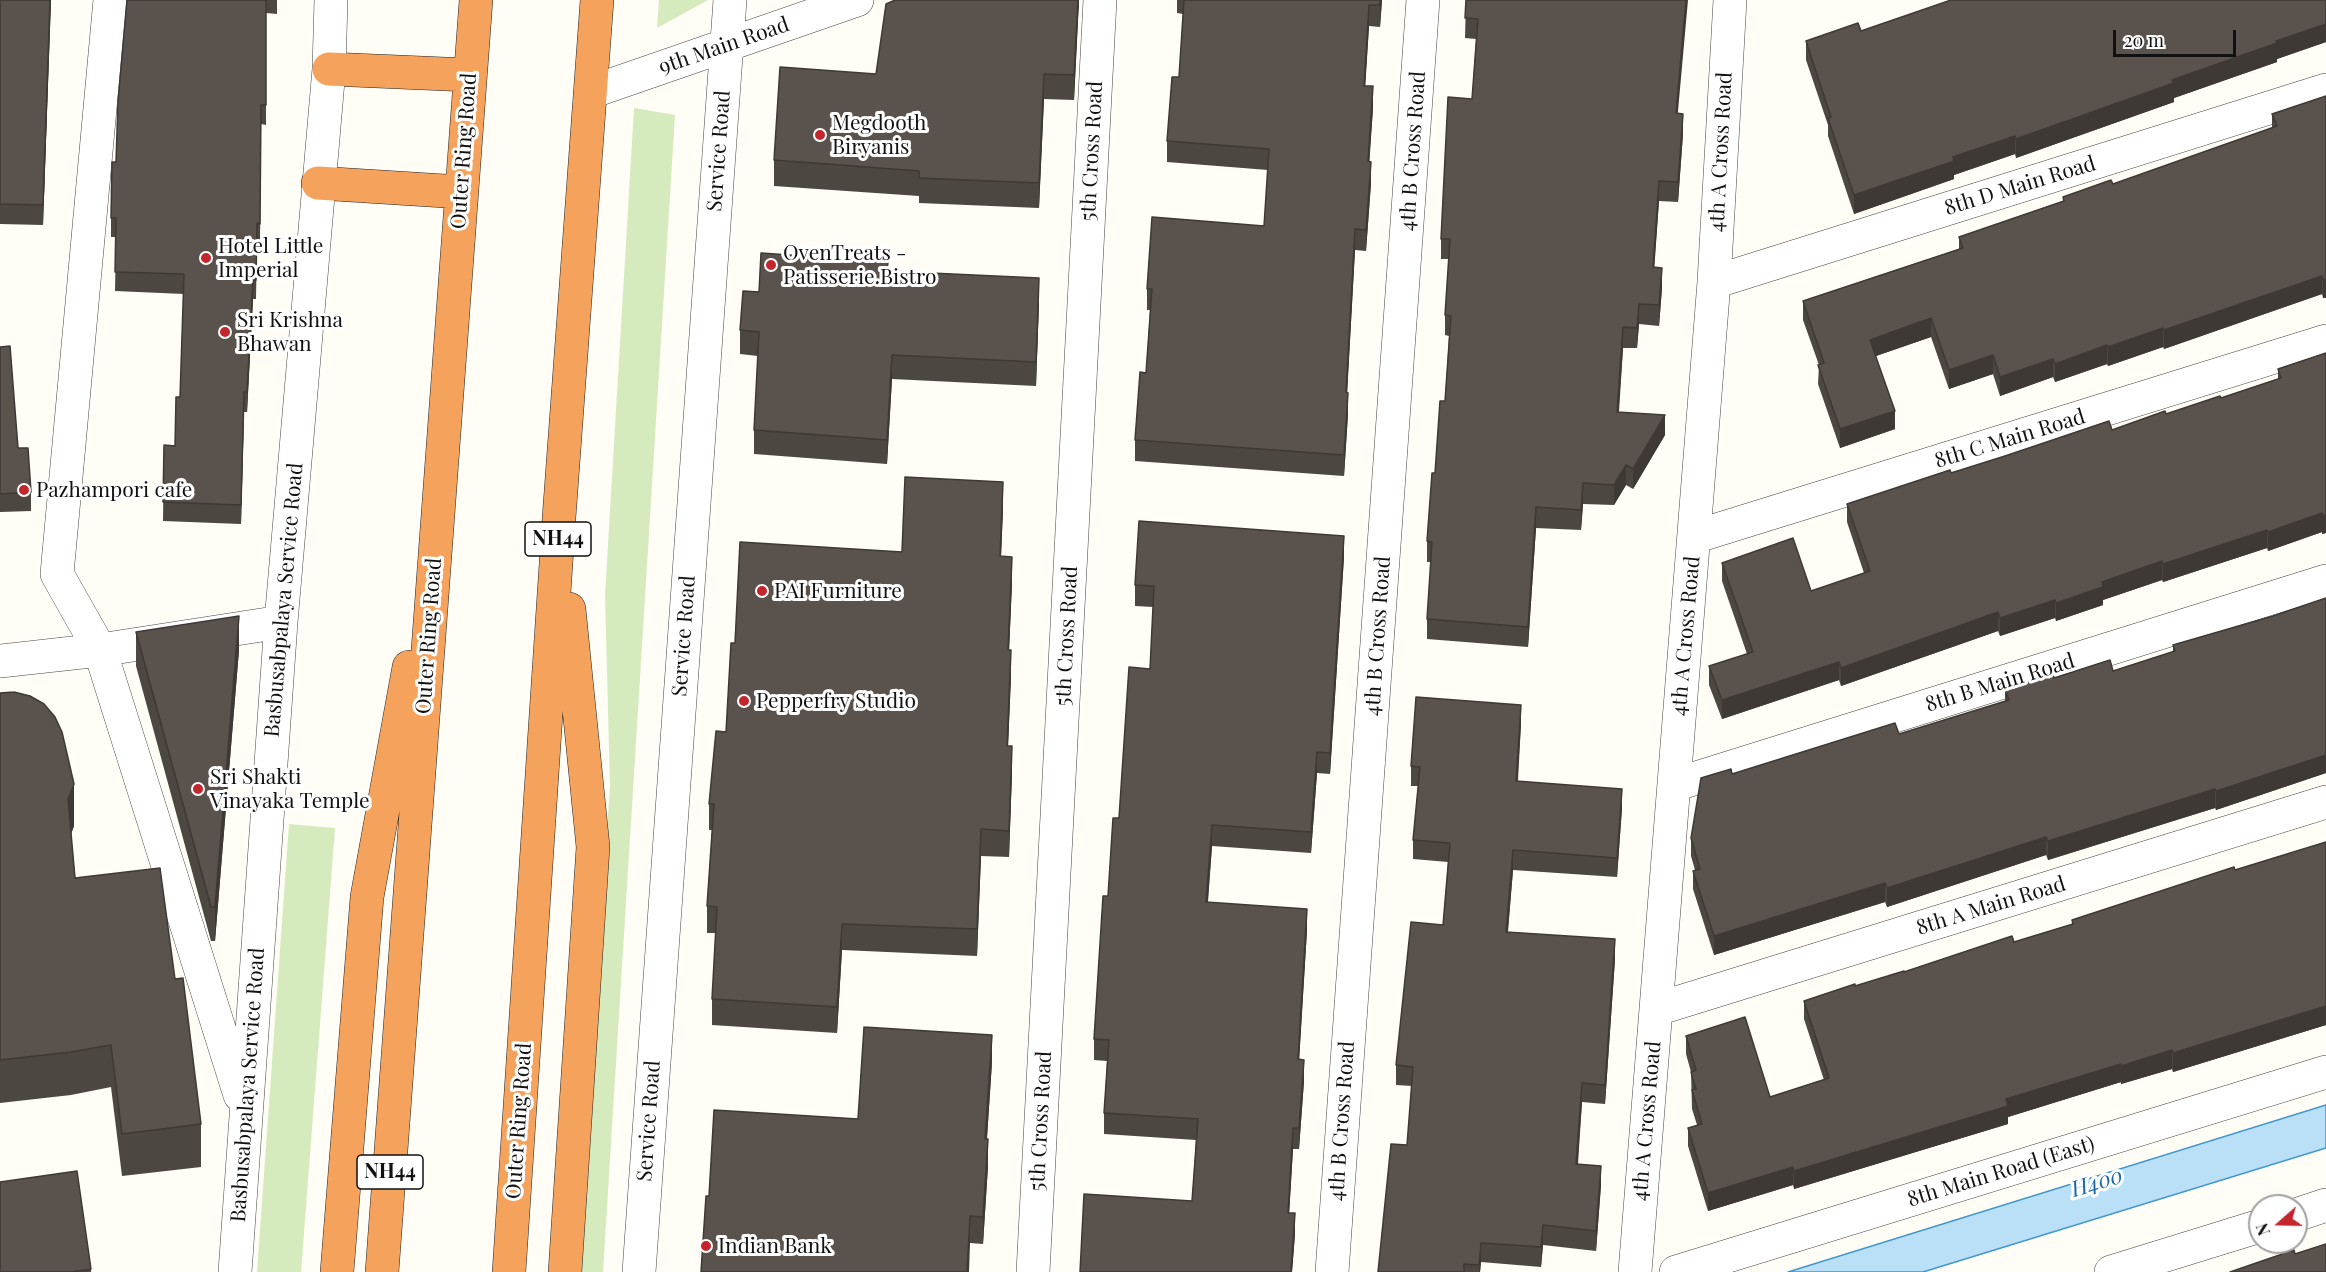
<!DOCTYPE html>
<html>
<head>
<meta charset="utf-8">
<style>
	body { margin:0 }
	#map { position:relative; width:2326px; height:1272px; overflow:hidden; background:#fffdf5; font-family:"Playfair Display",serif }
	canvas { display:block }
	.north { position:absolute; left:2248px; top:1194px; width:60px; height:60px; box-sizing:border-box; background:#fff; border:2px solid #a0a0a0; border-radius:50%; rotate:250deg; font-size:16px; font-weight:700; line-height:24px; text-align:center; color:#111 }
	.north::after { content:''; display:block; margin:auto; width:21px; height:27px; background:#c4262e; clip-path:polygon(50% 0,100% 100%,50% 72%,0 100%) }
	.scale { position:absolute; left:2113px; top:30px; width:123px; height:27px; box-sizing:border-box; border:3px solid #111; border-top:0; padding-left:8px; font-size:18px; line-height:21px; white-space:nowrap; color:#111; -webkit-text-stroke:4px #fff; paint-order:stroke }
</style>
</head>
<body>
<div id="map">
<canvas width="2326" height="1272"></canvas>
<div class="north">N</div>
<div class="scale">20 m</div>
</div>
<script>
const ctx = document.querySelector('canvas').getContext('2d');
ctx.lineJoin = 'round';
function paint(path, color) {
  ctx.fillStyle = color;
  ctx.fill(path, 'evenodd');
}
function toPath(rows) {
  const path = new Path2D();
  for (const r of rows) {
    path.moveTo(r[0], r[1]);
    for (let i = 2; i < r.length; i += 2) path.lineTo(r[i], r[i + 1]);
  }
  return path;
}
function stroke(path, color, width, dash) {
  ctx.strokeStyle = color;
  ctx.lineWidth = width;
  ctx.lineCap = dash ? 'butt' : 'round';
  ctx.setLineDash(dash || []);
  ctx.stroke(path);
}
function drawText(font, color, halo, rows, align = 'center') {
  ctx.font = font + ' "Playfair Display",serif';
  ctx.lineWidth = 6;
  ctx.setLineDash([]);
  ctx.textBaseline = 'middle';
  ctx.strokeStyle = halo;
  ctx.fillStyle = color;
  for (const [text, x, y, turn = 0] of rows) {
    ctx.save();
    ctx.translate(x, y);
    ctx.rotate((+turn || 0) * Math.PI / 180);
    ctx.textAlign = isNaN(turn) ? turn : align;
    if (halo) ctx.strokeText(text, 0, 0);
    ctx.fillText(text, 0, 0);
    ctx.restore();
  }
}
paint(toPath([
	[659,0,708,0,657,28],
	[634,108,675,115,603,1272,578,1272,610,786,605,595],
	[289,824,335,828,301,1272,257,1272]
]), '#d5ebbd');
const water = toPath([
	[2326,1105,2326,1148,1923,1272,1788,1272,2326,1105]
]);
paint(water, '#b9e0f7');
stroke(water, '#3f96cf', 1.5);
const minor = toPath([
	[110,0,57,574,100,650,240,1095],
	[591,92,857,0],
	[1714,282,2326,90],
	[1694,537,2326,341],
	[0,661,100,650,281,622],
	[1674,785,2326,581],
	[1657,1009,2326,802],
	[2296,1215,2326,1205],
	[235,1272,281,622,329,69,331,0],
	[639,1272,730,0],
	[1033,1272,1100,0],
	[1332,1272,1423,0],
	[1635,1272,1714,282,1730,0],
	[1676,1272,2326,1072],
	[2111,1272,2260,1226]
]);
const highway = toPath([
	[329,69,469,75],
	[318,183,461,192],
	[337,1272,367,897,409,667],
	[382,1272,476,0],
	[509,1272,559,518,597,0],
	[565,1272,593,847,569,609]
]);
stroke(minor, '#444', 34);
stroke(highway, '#222', 34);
stroke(minor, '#fff', 33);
stroke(highway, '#f5a25d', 33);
paint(toPath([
	[0,0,51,0,43,225,0,224],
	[127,0,277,0,277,14,266,13,266,125,261,124,260,243,257,243,256,299,253,299,247,412,244,412,241,524,163,521,164,445,175,446,180,397,184,294,115,291,116,237,111,237,111,218,116,162],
	[895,0,1079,0,1074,100,1044,99,1039,208,919,203,919,196,774,186,774,160,876,74],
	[1177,0,1382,0,1380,27,1369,26,1365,86,1373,108,1369,162,1371,183,1366,251,1355,250,1347,393,1348,414,1344,476,1135,461,1135,440,1146,373,1150,310,1147,310,1147,289,1264,226,1268,170,1167,162,1167,141,1179,77,1183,14,1177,13],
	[1466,0,1678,113,1683,134,1678,202,1659,201,1654,267,1662,288,1659,326,1639,324,1637,348,1623,348,1619,412,1665,435,1633,489,1626,485,1614,505,1583,504,1581,530,1536,528,1528,647,1427,639,1427,619,1431,562,1427,562,1427,541,1435,473,1445,401,1449,336,1445,335,1445,315,1449,259,1441,259,1441,239,1472,99,1476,39,1465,38],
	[2326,0,2326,42,2277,59,2277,62,2174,98,2174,102,2016,158,2015,154,1954,175,1954,179,1854,214,1828,136,1828,125,1806,60,1806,41,1861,31],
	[2326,96,2323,298,2322,294,2164,349,2163,347,2108,366,2107,364,2055,382,2053,377,2000,396,1993,374,1949,389,1931,337,1876,356,1895,429,1840,448,1818,384,1819,365,1803,320,1803,301,1959,249,1959,237,2063,201,2063,197,2113,184,2272,128,2272,114],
	[888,271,1039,302,1036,386,892,379,887,464,754,454,754,430,758,356,740,354,740,330,759,292],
	[0,347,18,448,31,492,31,511,0,512],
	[2326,353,2326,533,2322,534,2322,532,2268,551,2267,548,2163,582,2162,580,2103,600,2103,605,2056,621,2055,618,2000,636,1998,631,1841,686,1839,680,1722,719,1709,685,1709,666,1747,654,1722,581,1722,563,1811,591,1864,573,1847,522,1847,504,1951,473,2112,430,2221,398,2278,379,2278,369],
	[1003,508,1001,556,1012,583,1009,650,1011,676,1008,746,1012,772,1009,857,981,856,977,956,842,950,837,1033,712,1025,712,999,716,933,707,933,707,906,712,830,709,830,709,804,726,732,735,643,902,552],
	[1344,557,1330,774,1317,773,1311,853,1212,846,1208,902,1307,930,1299,1059,1304,1081,1299,1149,1293,1149,1289,1213,1295,1234,1292,1272,1080,1272,1192,1201,1196,1140,1104,1134,1104,1113,1107,1061,1094,1060,1094,1039,1108,896,1150,669,1153,607,1135,606,1135,585],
	[2326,598,2326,773,2216,810,2215,808,2048,860,2046,855,1887,907,1885,902,1714,955,1693,889,1693,871,1695,870,1691,856,1691,838,1732,774,1899,734,2005,701,2005,689,2054,678,2113,671,2173,652,2173,645,2273,616],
	[136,632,239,650,215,941,211,941,136,666],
	[0,693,74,826,71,834,75,878,175,979,201,1124,201,1167,122,1176,111,1087,71,1095,0,1103],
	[1521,724,1518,781,1622,808,1617,877,1513,870,1508,932,1615,959,1605,1104,1582,1102,1578,1164,1601,1185,1596,1251,1543,1245,1541,1267,1481,1262,1480,1272,1378,1272,1407,1145,1412,1086,1396,1085,1396,1065,1443,925,1448,862,1413,859,1413,840,1418,786,1411,786,1411,766],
	[2326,842,2326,1025,2173,1072,2172,1069,2121,1084,2121,1082,2008,1117,2008,1124,1794,1189,1793,1185,1708,1211,1688,1146,1688,1128,1697,1125,1692,1109,1691,1072,1686,1054,1686,1036,1770,1097,1824,1080,1804,1019,1804,1001,2014,942,2072,924,2072,920],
	[992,1062,987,1139,988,1166,983,1244,970,1243,709,1196],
	[91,1269,91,1272,0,1272]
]), '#4d4742');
paint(toPath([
	[50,0,51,0,43,225,43,205],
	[1078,0,1079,0,1074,100,1074,75],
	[1380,0,1382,0,1380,27],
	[1686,0,1688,0,1676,133,1676,113],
	[1369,5,1369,26,1364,107,1364,86],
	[2326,24,2326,42,2277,59,2277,62,2174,98,2174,102,2016,158,2016,139,2172,80],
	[1044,74,1044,99,1039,208,1039,183],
	[1373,86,1373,108,1368,183,1368,161],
	[1683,114,1683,134,1678,202,1678,182],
	[2015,136,2015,154,1954,175,1954,179,1854,214,1854,195,1953,157],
	[1371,162,1371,183,1366,251,1366,230],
	[1659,181,1659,201,1653,287,1653,267],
	[1355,229,1355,250,1346,414,1346,392],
	[1662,268,1662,288,1659,326,1659,305],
	[2322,276,2322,294,2164,349,2164,330],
	[1039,278,1039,302,1036,386,1036,362],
	[2326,279,2326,298,2323,298,2323,280],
	[253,280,253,299,247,412,247,392],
	[1639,304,1639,324,1637,348,1637,328],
	[1931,318,1931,337,1870,358,1870,340],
	[1623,327,1623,348,1617,432,1617,412],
	[2163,328,2163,347,2108,366,2108,347],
	[2107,345,2107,364,2055,382,2055,364],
	[892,355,892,379,887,464,887,440],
	[1993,355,1993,374,1949,389,1949,370],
	[2053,359,2053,377,2000,396,2000,377],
	[244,392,244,412,241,524,241,505],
	[1348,393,1348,414,1344,476,1344,455],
	[1895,411,1895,429,1840,448,1840,429],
	[1665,415,1665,435,1633,489,1633,469],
	[1626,465,1626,485,1614,505,1614,485],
	[1003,482,1003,508,1000,583,1000,556],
	[1583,483,1583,504,1581,530,1581,510],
	[1536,507,1536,528,1528,647,1528,627],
	[2322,513,2322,532,2268,551,2268,532],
	[2326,514,2326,533,2322,534,2322,516],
	[2267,530,2267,548,2163,582,2163,564],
	[1344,536,1344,557,1330,774,1330,753],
	[1012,557,1012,583,1008,676,1008,650],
	[2162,561,2162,580,2103,600,2103,605,2056,621,2056,603,2102,582],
	[2055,600,2055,618,2000,636,2000,618],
	[1998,612,1998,631,1841,686,1841,668],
	[239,616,239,650,215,941,215,907],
	[1011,650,1011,676,1007,772,1007,746],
	[1839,662,1839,680,1722,719,1722,700],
	[1521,705,1521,724,1516,800,1516,781],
	[1012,746,1012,772,1009,857,1009,831],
	[1317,752,1317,773,1311,853,1311,832],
	[2326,755,2326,773,2216,810,2216,791],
	[74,784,74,826,68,842,68,799],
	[1622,789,1622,808,1617,877,1617,858],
	[2215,789,2215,808,2048,860,2048,841],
	[1212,825,1212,846,1206,923,1206,902],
	[981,829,981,856,977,956,977,929],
	[2046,837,2046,855,1887,907,1887,888],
	[1513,850,1513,870,1506,951,1506,932],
	[1885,883,1885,902,1714,955,1714,936],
	[1307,909,1307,930,1298,1080,1298,1059],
	[842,924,842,950,837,1033,837,1007],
	[1615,939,1615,959,1605,1104,1605,1085],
	[2326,1006,2326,1025,2173,1072,2173,1053],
	[992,1035,992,1062,985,1166,985,1139],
	[2172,1050,2172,1069,2121,1084,2121,1066],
	[1304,1060,1304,1081,1299,1149,1299,1128],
	[2121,1064,2121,1082,2008,1117,2008,1124,1794,1189,1794,1171,2006,1099],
	[1582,1083,1582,1102,1576,1183,1576,1164],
	[1293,1128,1293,1149,1288,1234,1288,1213],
	[988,1139,988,1166,983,1244,983,1217],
	[1601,1166,1601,1185,1596,1251,1596,1231],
	[1793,1167,1793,1185,1708,1211,1708,1193],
	[1295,1213,1295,1234,1292,1272,1291,1272],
	[970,1216,970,1243,969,1272,967,1272],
	[1543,1225,1543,1245,1541,1267,1541,1247],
	[1481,1243,1481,1262,1480,1272,1479,1272]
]), '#3f3936');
const building = toPath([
	[0,0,50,0,43,205,0,204,0,0],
	[127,0,266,0,266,105,261,105,260,224,257,223,256,280,253,280,247,392,244,392,241,505,163,502,164,445,175,446,176,397,180,397,184,274,115,272,116,218,111,218,112,162,116,162,118,102,127,0],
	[895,0,1078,0,1074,75,1044,74,1039,183,919,178,919,171,774,160,780,67,876,74,886,4,895,0],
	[1184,0,1380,0,1380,5,1369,5,1364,86,1373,86,1368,161,1371,162,1366,230,1355,229,1346,392,1348,393,1344,455,1135,440,1140,372,1146,373,1152,289,1147,289,1152,217,1264,226,1269,149,1167,141,1172,77,1179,77,1184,0],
	[1466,0,1686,0,1676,113,1683,114,1678,182,1659,181,1653,267,1662,268,1659,305,1639,304,1637,328,1623,327,1617,412,1665,415,1633,469,1626,465,1614,485,1583,483,1581,510,1536,507,1528,627,1427,619,1432,542,1427,541,1432,473,1435,473,1440,401,1445,401,1451,316,1445,315,1450,239,1441,239,1448,97,1472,99,1478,19,1465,18,1466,0],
	[1951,0,2326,0,2326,24,2276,41,2277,43,2172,80,2174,83,2016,139,2015,136,1953,157,1954,161,1854,195,1828,118,1831,117,1806,41,1858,23,1861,31,1951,0],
	[2326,96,2326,279,2323,280,2322,276,2164,330,2163,328,2108,347,2107,345,2055,364,2053,359,2000,377,1993,355,1949,370,1931,318,1870,340,1895,411,1840,429,1818,365,1824,363,1803,301,1963,248,1959,237,2064,201,2063,197,2111,180,2113,184,2277,126,2272,114,2326,96],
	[761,253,888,262,887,271,1039,278,1036,362,892,355,887,440,754,430,759,332,740,330,743,291,759,292,761,253],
	[10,346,18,448,28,448,31,492,0,494,0,347,10,346],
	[2326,353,2326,514,2322,516,2322,513,2268,532,2267,530,2163,564,2162,561,2102,582,2103,587,2056,603,2055,600,2000,618,1998,612,1841,668,1839,662,1722,700,1709,666,1753,652,1722,563,1793,538,1811,591,1870,571,1847,504,1950,470,1951,473,2005,456,2109,421,2112,430,2165,411,2166,414,2220,396,2221,398,2281,378,2278,369,2326,353],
	[905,477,1003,482,1000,556,1012,557,1008,650,1011,650,1007,746,1012,746,1009,831,981,829,977,929,842,924,837,1007,712,999,717,907,707,906,714,804,709,804,716,731,726,732,731,643,735,643,740,542,902,552,905,477],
	[1139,521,1344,536,1330,753,1317,752,1311,832,1212,825,1206,902,1307,909,1298,1059,1304,1060,1299,1128,1293,1128,1288,1213,1295,1213,1291,1272,1080,1272,1084,1194,1192,1201,1198,1119,1104,1113,1109,1040,1094,1039,1103,896,1108,896,1113,818,1119,818,1129,667,1150,669,1154,586,1135,585,1139,521],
	[2326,598,2326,755,2216,791,2215,789,2048,841,2046,837,1887,888,1885,883,1714,936,1693,871,1700,869,1691,838,1701,778,1731,769,1732,774,1895,723,1899,734,2009,700,2005,689,2053,674,2054,678,2110,660,2113,671,2175,651,2173,645,2273,616,2326,598],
	[239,616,215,907,211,907,136,632,239,616],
	[14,692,30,696,44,704,55,717,62,732,74,784,68,799,75,878,160,868,175,979,183,978,201,1124,122,1134,111,1045,71,1052,0,1060,0,693,14,692],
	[1416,697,1521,705,1516,781,1622,789,1617,858,1513,850,1506,932,1615,939,1605,1085,1582,1083,1576,1164,1601,1166,1596,1231,1543,1225,1541,1247,1481,1243,1479,1265,1464,1264,1464,1272,1378,1272,1391,1144,1407,1145,1413,1067,1396,1065,1411,922,1443,925,1450,843,1413,840,1420,767,1411,766,1416,697],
	[2326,842,2326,1006,2173,1053,2172,1050,2121,1066,2121,1064,2006,1099,2008,1106,1794,1171,1793,1167,1708,1193,1688,1128,1702,1124,1692,1090,1696,1089,1691,1072,1696,1070,1686,1036,1745,1017,1770,1097,1829,1078,1804,1001,1855,984,1855,986,1904,971,1904,972,2012,936,2014,942,2073,924,2072,920,2234,867,2235,870,2326,842],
	[864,1027,992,1035,985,1139,988,1139,983,1217,970,1216,967,1272,701,1272,706,1196,709,1196,714,1110,858,1119,864,1027],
	[77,1171,91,1269,72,1272,0,1272,0,1182,77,1171],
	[2326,1244,2326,1272,2230,1272,2294,1250,2295,1254,2326,1244]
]);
paint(building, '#5a524d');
stroke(building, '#3f3936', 1.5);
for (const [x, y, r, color] of [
	[820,135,6,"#c4262e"],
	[206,258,6,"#c4262e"],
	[771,265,6,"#c4262e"],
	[225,332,6,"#c4262e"],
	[24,490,6,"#c4262e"],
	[762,591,6,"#c4262e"],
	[744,701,6,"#c4262e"],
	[198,789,6,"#c4262e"],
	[706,1246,6,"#c4262e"]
]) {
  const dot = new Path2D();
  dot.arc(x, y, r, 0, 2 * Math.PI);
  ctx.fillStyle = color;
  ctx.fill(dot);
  stroke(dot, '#fff', 2);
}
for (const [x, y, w] of [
	[558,539,66],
	[390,1172,66]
]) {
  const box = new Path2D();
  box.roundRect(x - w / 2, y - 17, w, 34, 4.5);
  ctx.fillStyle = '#fff';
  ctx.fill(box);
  stroke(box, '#111', 1.5);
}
drawText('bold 20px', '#111', null, [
	["NH44",558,539],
	["NH44",390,1172]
]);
drawText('21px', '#111', '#fff', [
	["9th Main Road",724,46,-19],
	["Outer Ring Road",464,151,-86],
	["Service Road",719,151,-86],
	["5th Cross Road",1092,151,-87],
	["4th B Cross Road",1413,151,-86],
	["4th A Cross Road",1721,152,-87],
	["8th D Main Road",2020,186,-17],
	["8th C Main Road",2010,439,-17],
	["Basbusabpalaya Service Road",284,600,-85],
	["Outer Ring Road",429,636,-86],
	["Service Road",684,636,-86],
	["5th Cross Road",1067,636,-87],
	["4th B Cross Road",1378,636,-86],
	["4th A Cross Road",1686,636,-85],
	["8th B Main Road",2000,683,-17],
	["8th A Main Road",1991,906,-17],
	["Basbusabpalaya Service Road",248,1085,-86],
	["Outer Ring Road",519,1121,-86],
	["Service Road",649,1121,-86],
	["5th Cross Road",1041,1121,-87],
	["4th B Cross Road",1342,1121,-86],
	["4th A Cross Road",1647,1121,-85],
	["8th Main Road (East)",2001,1172,-17]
]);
drawText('21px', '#111', '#fff', [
	["Megdooth",832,123],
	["Biryanis",832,147],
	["Hotel Little",218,246],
	["Imperial",218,270],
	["OvenTreats -",783,253],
	["Patisserie.Bistro",783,277],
	["Sri Krishna",237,320],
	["Bhawan",237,344],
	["Pazhampori cafe",36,490],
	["PAI Furniture",774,591],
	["Pepperfry Studio",756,701],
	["Sri Shakti",210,777],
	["Vinayaka Temple",210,801],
	["Indian Bank",718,1246]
], 'left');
drawText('italic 22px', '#1768a6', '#fff', [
	["H400",2097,1183,-17]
]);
</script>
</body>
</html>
